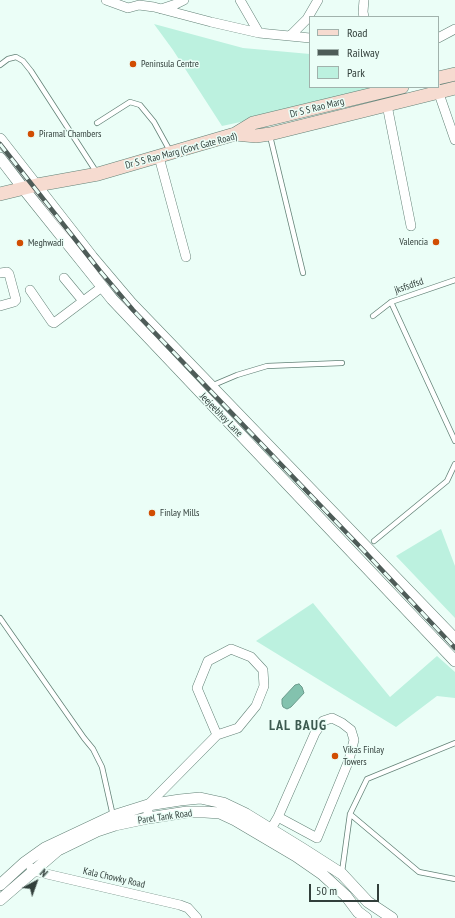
<!DOCTYPE html>
<html>
<head>
<meta charset="utf-8">
<style>
	body { margin:0 }
	#map { position:relative; width:455px; height:918px; overflow:hidden; background:#ebfef7; font-family:"PT Sans Narrow",sans-serif }
	canvas { display:block }
	.legend { position:absolute; left:309px; top:16px; width:130px; height:72px; box-sizing:border-box; background:#ebfef7; border:1px solid #a1b2ac; margin:0; padding:5px 7px; list-style:none; font-size:12px; color:#323f3b }
	.legend li { display:flex; align-items:center; gap:8px; height:20px }
	.legend b { width:20px; border:1px solid #a1b2ac }
	.north { position:absolute; left:16px; top:862px; width:40px; height:40px; -webkit-text-stroke:3px #ebfef7; paint-order:stroke; rotate:41deg; font-size:11px; font-weight:700; line-height:16px; text-align:center; color:#323f3b }
	.north::after { content:''; display:block; margin:auto; width:14px; height:18px; background:#323f3b; clip-path:polygon(50% 0,100% 100%,50% 72%,0 100%) }
	.scale { position:absolute; left:309px; top:884px; width:70px; height:18px; box-sizing:border-box; border:2px solid #323f3b; border-top:0; padding-left:5px; font-size:12px; line-height:14px; white-space:nowrap; color:#323f3b; -webkit-text-stroke:3px #ebfef7; paint-order:stroke }
</style>
</head>
<body>
<div id="map">
<canvas width="455" height="918"></canvas>
<ul class="legend">
<li><b style="height:5px;background:#f6dbd0"></b>Road</li>
<li><b style="height:5px;background:#4e5c58"></b>Railway</li>
<li><b style="height:11px;background:#bcf1df"></b>Park</li>
</ul>
<div class="north">N</div>
<div class="scale">50 m</div>
</div>
<script>
const ctx = document.querySelector('canvas').getContext('2d');
ctx.lineJoin = 'round';
function paint(path, color) {
  ctx.fillStyle = color;
  ctx.fill(path, 'evenodd');
}
function toPath(rows) {
  const path = new Path2D();
  for (const r of rows) {
    path.moveTo(r[0], r[1]);
    for (let i = 2; i < r.length; i += 2) path.lineTo(r[i], r[i + 1]);
  }
  return path;
}
function stroke(path, color, width, dash) {
  ctx.strokeStyle = color;
  ctx.lineWidth = width;
  ctx.lineCap = dash ? 'butt' : 'round';
  ctx.setLineDash(dash || []);
  ctx.stroke(path);
}
function drawText(font, color, halo, rows, align = 'center') {
  ctx.font = font + ' "PT Sans Narrow",sans-serif';
  ctx.lineWidth = 3;
  ctx.setLineDash([]);
  ctx.textBaseline = 'middle';
  ctx.strokeStyle = halo;
  ctx.fillStyle = color;
  for (const [text, x, y, turn = 0] of rows) {
    ctx.save();
    ctx.translate(x, y);
    ctx.rotate((+turn || 0) * Math.PI / 180);
    ctx.textAlign = isNaN(turn) ? turn : align;
    if (halo) ctx.strokeText(text, 0, 0);
    ctx.fillText(text, 0, 0);
    ctx.restore();
  }
}
paint(toPath([
	[154,24,243,48,310,54,310,87,392,87,393,89,222,126,173,50],
	[441,529,455,566,455,618,396,556],
	[313,603,390,697,437,656,455,672,455,698,437,696,396,727,256,641]
]), '#bcf1df');
const water = toPath([
	[299,684,302,687,304,693,291,707,287,709,283,707,282,704,282,699,295,685,299,684]
]);
paint(water, '#83c2ae');
stroke(water, '#6b9b8c', 1);
const service = toPath([
	[0,65,8,59,16,57,23,61,31,71,97,173],
	[97,123,130,102,140,105,154,122,170,151],
	[270,136,303,273],
	[391,302,455,441],
	[373,316,391,302,455,280],
	[211,386,237,375,267,366,342,363],
	[374,541,447,481,455,464],
	[0,618,84,738,93,749,102,767,113,816],
	[350,814,419,872,455,879],
	[342,872,350,814,367,779,455,743]
]);
const minor = toPath([
	[106,0,128,8,139,5,154,7,211,22,259,33,310,38],
	[240,0,259,33],
	[364,0,363,12,364,17],
	[161,9,176,4,184,0],
	[290,36,307,19,318,0],
	[438,38,455,29],
	[437,88,455,140],
	[387,105,411,226],
	[159,157,186,257],
	[0,273,7,272,9,274,16,300,14,302,0,306],
	[64,278,83,301],
	[30,290,52,322,54,323,102,287],
	[148,818,148,805,217,735,197,688,208,661,231,649,251,657,263,670,264,686,256,706,238,728,217,735],
	[268,834,278,817,315,733,323,721,332,718,342,723,351,730,354,740,349,760,317,838,278,817],
	[31,868,34,871,180,905,188,908,197,918]
]);
const tertiary = toPath([
	[0,139,92,257,131,303,455,639],
	[0,158,23,188,112,299,455,661],
	[0,885,24,863,45,848,113,816,148,805,180,800,200,798,223,803,246,814,303,849,342,874,368,902,392,918],
	[0,900,58,850,97,831,115,825,148,818,187,812,205,812,220,813,235,820,296,856,322,874,346,896,358,912,366,918]
]);
const secondary = toPath([
	[438,78,455,74],
	[235,134,253,123,402,87],
	[0,194,37,185,98,174,235,134,256,136,270,134,455,88]
]);
stroke(service, '#638277', 6);
stroke(minor, '#638277', 10);
stroke(tertiary, '#638277', 12);
stroke(secondary, '#638277', 14);
stroke(service, '#fff', 4.5);
stroke(minor, '#fff', 9);
stroke(tertiary, '#fff', 11);
stroke(secondary, '#f6dbd0', 13);
const rail = toPath([
	[0,144,100,271,133,310,366,553,455,648]
]);
stroke(rail, '#4e5c58', 4.5);
stroke(rail, '#ebfef7', 3, [9]);
for (const [x, y, r, color] of [
	[133,64,4,"#d14d02"],
	[31,134,4,"#d14d02"],
	[436,242,4,"#d14d02"],
	[20,243,4,"#d14d02"],
	[152,513,4,"#d14d02"],
	[335,756,4,"#d14d02"]
]) {
  const dot = new Path2D();
  dot.arc(x, y, r, 0, 2 * Math.PI);
  ctx.fillStyle = color;
  ctx.fill(dot);
  stroke(dot, '#ebfef7', 1.5);
}
drawText('10px', '#323f3b', '#ebfef7', [
	["Peninsula Centre",141,64],
	["Piramal Chambers",39,134],
	["Valencia",428,242,"right"],
	["Meghwadi",28,243],
	["Finlay Mills",160,513],
	["Vikas Finlay",343,750],
	["Towers",343,762]
], 'left');
drawText('10px', '#323f3b', '#ebfef7', [
	["Dr S S Rao Marg",317,108,-14],
	["Dr S S Rao Marg (Govt Gate Road)",181,151,-15],
	["jksfsdfsd",409,286,-19],
	["Jeejeebhoy Lane",221,415,46],
	["Parel Tank Road",165,817,-8],
	["Kala Chowky Road",114,878,13]
]);
ctx.letterSpacing = '1px';
drawText('bold 14px', '#3c5a50', '#ebfef7', [
	["LAL BAUG",298,726]
]);
ctx.letterSpacing = '0px';
</script>
</body>
</html>
